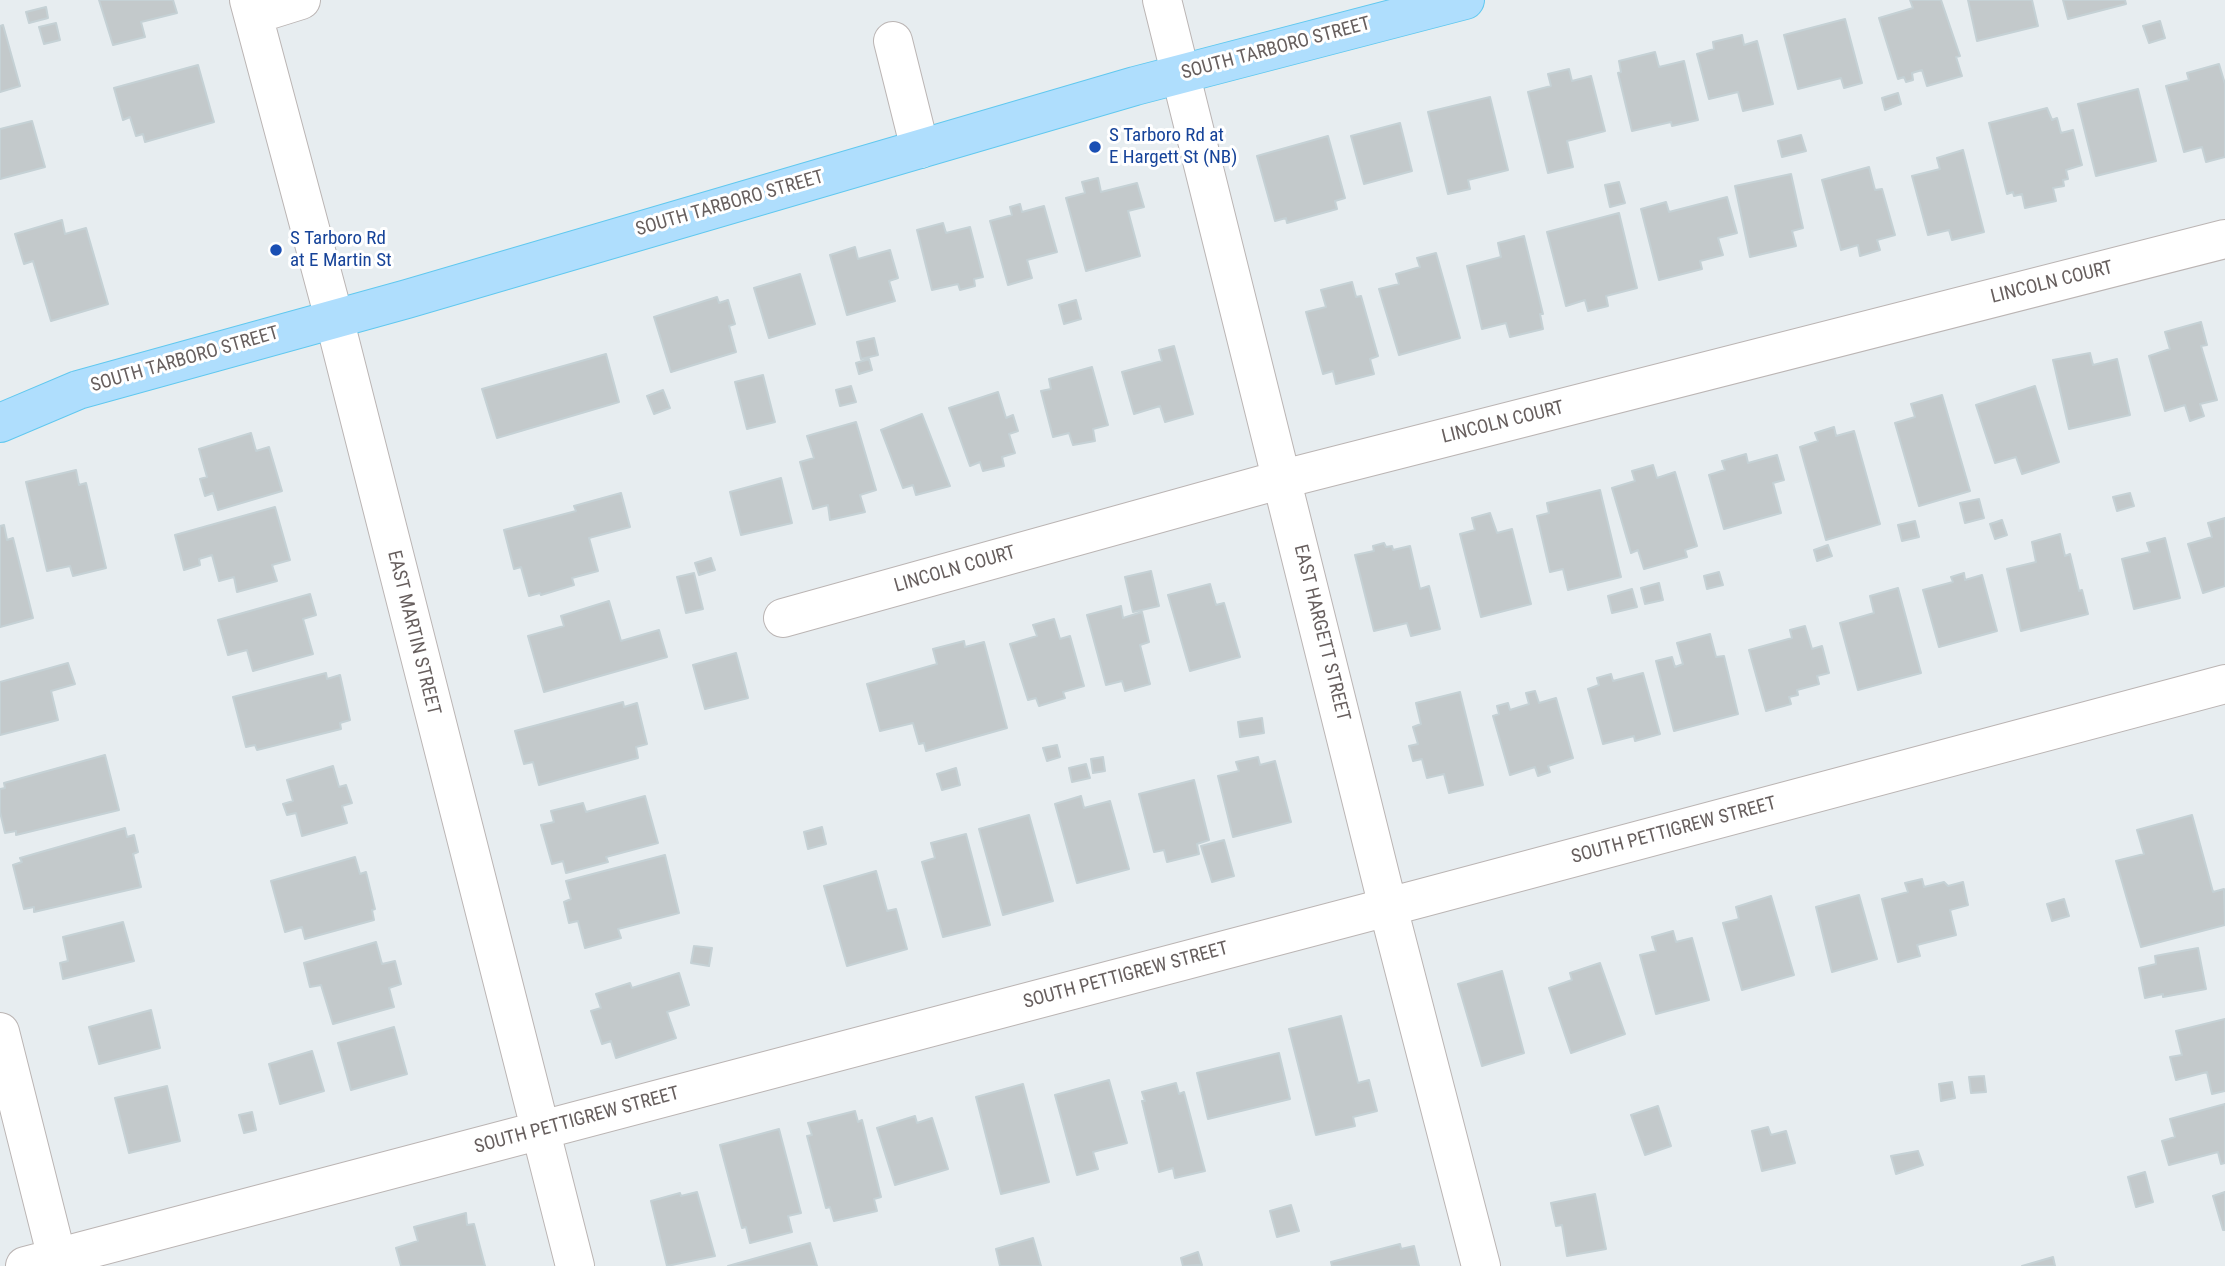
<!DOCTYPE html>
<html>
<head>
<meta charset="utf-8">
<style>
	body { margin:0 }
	canvas { display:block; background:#e7edf0 }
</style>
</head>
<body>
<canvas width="2225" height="1266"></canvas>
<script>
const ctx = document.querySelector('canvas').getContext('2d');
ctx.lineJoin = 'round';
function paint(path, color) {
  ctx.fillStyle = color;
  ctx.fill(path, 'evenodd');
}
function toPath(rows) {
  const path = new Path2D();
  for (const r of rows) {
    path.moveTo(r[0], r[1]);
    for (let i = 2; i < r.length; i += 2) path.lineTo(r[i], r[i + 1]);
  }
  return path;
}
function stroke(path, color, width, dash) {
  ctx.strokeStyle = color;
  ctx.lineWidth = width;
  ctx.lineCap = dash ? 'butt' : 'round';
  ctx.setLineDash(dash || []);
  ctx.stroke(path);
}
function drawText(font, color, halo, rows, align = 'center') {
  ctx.font = font + ' "Roboto Condensed",sans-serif';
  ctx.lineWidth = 6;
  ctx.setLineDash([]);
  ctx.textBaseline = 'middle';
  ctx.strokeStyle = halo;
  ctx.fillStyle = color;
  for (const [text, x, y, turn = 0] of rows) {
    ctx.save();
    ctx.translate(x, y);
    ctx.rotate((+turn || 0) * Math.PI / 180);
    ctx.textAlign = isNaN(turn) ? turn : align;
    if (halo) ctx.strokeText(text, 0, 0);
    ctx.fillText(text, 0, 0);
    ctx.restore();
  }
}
const building = toPath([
	[99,0,173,0,177,13,141,22,145,37,113,45,99,0],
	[1910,0,1941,0,1960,56,1956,57,1962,76,1927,86,1922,70,1912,73,1913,80,1906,82,1904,77,1898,79,1879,18,1913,8,1910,0],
	[1968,0,2032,0,2038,26,1977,41,1968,0],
	[2063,0,2125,0,2126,4,2068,19,2063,0],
	[46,7,48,18,29,23,26,12,46,7],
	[1845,19,1862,83,1844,88,1841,78,1798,89,1784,35,1845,19],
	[2160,21,2165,38,2149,43,2143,26,2160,21],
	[56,23,60,40,44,44,39,27,56,23],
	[3,25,20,86,0,92,0,26,3,25],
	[1742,35,1744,45,1757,41,1773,104,1743,111,1738,92,1709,99,1697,54,1714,49,1713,42,1742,35],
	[1655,52,1659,67,1684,61,1698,120,1672,126,1671,122,1632,131,1618,73,1621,72,1619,61,1655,52],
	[2219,64,2225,84,2225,157,2206,162,2202,147,2184,152,2166,86,2189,80,2187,73,2219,64],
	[198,65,214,122,145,142,143,134,136,136,130,117,123,120,114,88,198,65],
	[1569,69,1572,81,1591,76,1605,131,1567,141,1573,167,1548,173,1528,92,1551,86,1548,74,1569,69],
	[2138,89,2156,161,2096,176,2078,104,2138,89],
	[1898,93,1901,104,1885,110,1882,98,1898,93],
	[1490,97,1508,170,1468,180,1470,189,1448,194,1428,112,1490,97],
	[2047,108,2052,120,2057,118,2061,133,2073,130,2082,165,2066,170,2068,179,2063,180,2064,186,2053,188,2056,201,2025,208,2022,194,2014,196,2013,192,2007,194,1989,123,2047,108],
	[32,121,45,167,0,179,0,129,32,121],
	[1400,123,1412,171,1364,184,1351,136,1400,123],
	[1801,135,1806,151,1782,157,1778,141,1801,135],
	[1328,136,1345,198,1335,201,1337,209,1287,223,1286,218,1275,221,1257,156,1328,136],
	[1963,150,1984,232,1952,240,1949,230,1928,235,1912,176,1940,169,1937,158,1963,150],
	[1869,167,1875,190,1882,189,1895,235,1877,240,1880,250,1860,256,1858,245,1841,250,1822,180,1869,167],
	[1791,174,1803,228,1792,231,1796,246,1750,257,1735,186,1791,174],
	[1098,178,1101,192,1137,183,1144,207,1128,211,1140,256,1086,271,1066,198,1085,193,1082,182,1098,178],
	[1619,182,1625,203,1610,207,1605,185,1619,182],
	[1727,197,1737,233,1718,238,1723,255,1700,261,1702,269,1659,280,1641,209,1666,202,1669,212,1727,197],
	[1020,204,1022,212,1044,206,1057,252,1027,260,1032,278,1008,285,990,221,1012,215,1010,207,1020,204],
	[1619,213,1637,288,1606,296,1608,306,1588,311,1585,300,1566,306,1547,232,1619,213],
	[62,220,65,234,86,228,108,304,51,321,33,261,24,264,15,234,62,220],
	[943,223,946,233,970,227,983,277,974,279,975,286,960,290,958,284,932,290,917,230,943,223],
	[1524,236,1543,314,1540,314,1543,329,1510,337,1506,323,1482,329,1467,266,1501,257,1498,243,1524,236],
	[855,247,858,259,890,250,898,278,889,281,895,301,847,315,830,255,855,247],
	[1436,253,1460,338,1399,355,1379,289,1399,284,1396,274,1420,267,1417,258,1436,253],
	[800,274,815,324,769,338,754,288,800,274],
	[1352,282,1356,297,1361,296,1378,356,1370,359,1374,374,1336,384,1333,371,1323,374,1306,312,1326,307,1321,290,1352,282],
	[717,297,719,303,728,300,735,324,729,326,736,352,671,372,654,317,717,297],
	[1076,300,1081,319,1064,324,1059,305,1076,300],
	[2201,322,2207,345,2201,346,2217,400,2200,404,2204,416,2190,421,2185,405,2165,411,2149,356,2170,349,2165,332,2201,322],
	[874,338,878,355,861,359,857,342,874,338],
	[1174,346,1193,414,1165,422,1160,406,1134,414,1122,372,1162,361,1159,350,1174,346],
	[2090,353,2093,365,2117,359,2130,415,2069,429,2053,360,2090,353],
	[606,354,619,402,497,438,482,389,606,354],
	[869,359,872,370,859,374,856,363,869,359],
	[1092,367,1108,425,1093,429,1095,441,1073,445,1069,433,1053,437,1041,391,1051,389,1049,379,1092,367],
	[763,375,775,422,747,429,735,382,763,375],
	[851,386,856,402,840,406,836,390,851,386],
	[2035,386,2059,462,2022,474,2016,457,1995,463,1976,405,2035,386],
	[663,390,670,408,654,414,647,396,663,390],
	[998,392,1006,418,1013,415,1018,431,1009,434,1015,453,1002,457,1004,466,983,471,980,462,970,466,949,408,998,392],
	[1942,395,1970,491,1919,506,1895,423,1915,417,1911,404,1942,395],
	[922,414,950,486,916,495,913,485,903,488,881,430,922,414],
	[856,422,876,490,860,495,865,512,830,520,828,505,813,509,800,462,814,458,807,436,856,422],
	[1834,427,1836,436,1854,431,1880,524,1826,540,1800,447,1818,441,1815,433,1834,427],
	[251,433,256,451,269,447,282,491,218,510,213,493,205,496,200,479,207,477,199,449,251,433],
	[1746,454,1748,463,1777,455,1784,480,1773,483,1781,513,1724,529,1709,475,1725,470,1722,461,1746,454],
	[1653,465,1657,478,1675,472,1697,546,1685,550,1687,557,1644,569,1638,550,1631,553,1612,488,1635,481,1632,471,1653,465],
	[76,470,79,485,86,483,106,568,73,576,70,566,47,571,26,482,76,470],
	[781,478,792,523,741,535,730,492,781,478],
	[1600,490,1621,577,1568,590,1563,569,1550,572,1537,516,1549,513,1547,503,1600,490],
	[621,493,630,527,589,538,598,571,572,578,574,585,541,595,540,593,529,596,521,567,514,569,504,530,576,511,574,506,621,493],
	[2130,493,2134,506,2117,511,2113,497,2130,493],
	[1979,499,1984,518,1965,523,1960,503,1979,499],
	[275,507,290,560,272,565,277,581,237,592,234,577,219,581,212,555,199,559,200,565,184,570,175,535,275,507],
	[1490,513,1497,533,1512,529,1531,604,1481,617,1460,534,1475,530,1472,518,1490,513],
	[2225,518,2225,586,2203,593,2188,544,2212,537,2208,523,2225,518],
	[2002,520,2007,535,1995,539,1990,524,2002,520],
	[1915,521,1919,537,1902,541,1898,525,1915,521],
	[4,525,7,540,13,538,33,618,0,627,0,526,4,525],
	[2060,534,2065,556,2070,554,2079,591,2082,590,2088,614,2021,631,2007,569,2036,562,2032,542,2060,534],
	[2165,538,2180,598,2134,609,2122,559,2150,552,2147,543,2165,538],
	[1384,543,1386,547,1392,546,1393,550,1410,546,1420,589,1429,586,1440,629,1411,636,1407,623,1374,631,1355,555,1374,551,1373,546,1384,543],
	[1828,545,1832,556,1817,561,1814,550,1828,545],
	[711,558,715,570,699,575,695,563,711,558],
	[1151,571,1159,606,1133,612,1125,577,1151,571],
	[1719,572,1723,585,1707,589,1704,576,1719,572],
	[694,573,703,609,686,613,677,577,694,573],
	[1964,573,1965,580,1982,575,1997,631,1939,647,1923,590,1953,582,1951,577,1964,573],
	[1659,583,1663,600,1645,604,1641,588,1659,583],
	[1210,584,1216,605,1224,603,1240,657,1190,671,1168,595,1210,584],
	[1898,588,1921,673,1858,690,1840,623,1874,613,1870,596,1898,588],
	[1632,589,1637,607,1612,613,1608,596,1632,589],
	[310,594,316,615,303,619,313,654,253,671,247,650,228,655,218,620,310,594],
	[609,601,621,641,659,630,667,657,544,692,528,636,564,626,561,616,609,601],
	[1121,606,1123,618,1142,612,1149,642,1140,645,1150,684,1125,691,1122,681,1106,685,1087,615,1121,606],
	[1054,619,1060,639,1070,636,1084,686,1063,692,1065,698,1039,706,1036,698,1028,700,1010,644,1037,636,1033,625,1054,619],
	[1805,626,1812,649,1822,646,1829,673,1817,676,1819,684,1797,690,1798,695,1789,697,1791,704,1766,711,1749,650,1792,638,1790,630,1805,626],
	[1710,634,1716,657,1724,656,1738,714,1674,731,1656,661,1672,657,1675,667,1683,664,1677,643,1710,634],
	[964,641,965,647,984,642,1007,728,926,751,924,743,919,744,913,723,880,731,867,684,937,664,933,649,964,641],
	[736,653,748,698,705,709,693,665,736,653],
	[68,663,75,684,51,691,58,720,0,735,0,682,68,663],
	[326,673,327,679,340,675,350,720,340,723,341,729,257,750,255,745,246,747,233,697,326,673],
	[1643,673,1660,734,1635,741,1634,736,1603,744,1588,689,1599,685,1597,678,1611,674,1613,681,1643,673],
	[1535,691,1539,703,1556,698,1573,758,1548,766,1550,772,1538,776,1535,767,1510,775,1493,716,1499,714,1497,706,1508,703,1510,710,1529,704,1526,693,1535,691],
	[1460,692,1483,785,1449,793,1444,774,1427,778,1422,759,1413,761,1409,746,1418,744,1413,727,1421,724,1416,703,1460,692],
	[623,702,624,707,637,703,647,744,636,747,638,758,539,785,533,762,524,764,515,731,623,702],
	[1262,718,1264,733,1240,737,1238,722,1262,718],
	[1057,745,1060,757,1047,761,1043,748,1057,745],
	[105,755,119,810,16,835,16,831,5,833,0,812,0,789,5,788,4,783,105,755],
	[1103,757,1105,771,1093,773,1091,759,1103,757],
	[1258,757,1260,765,1275,761,1291,822,1233,837,1218,776,1239,771,1236,762,1258,757],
	[1086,764,1090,778,1072,782,1069,768,1086,764],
	[333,766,339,787,346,785,352,803,342,806,347,823,302,836,296,813,287,815,283,804,293,801,287,780,333,766],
	[956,768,960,785,942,790,937,774,956,768],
	[1194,780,1209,840,1197,844,1199,854,1167,862,1164,850,1154,852,1139,794,1194,780],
	[645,796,658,843,606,857,608,862,566,873,563,861,552,864,541,825,554,822,551,811,583,803,586,812,645,796],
	[1081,796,1084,808,1110,801,1129,869,1077,883,1055,804,1081,796],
	[1029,815,1053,901,1003,915,979,829,1029,815],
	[2192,815,2213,892,2224,889,2225,925,2141,947,2116,861,2144,854,2137,830,2192,815],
	[822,827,826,844,808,849,804,832,822,827],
	[125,828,127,837,134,835,138,852,133,854,141,887,34,912,34,907,24,909,13,865,22,862,20,858,125,828],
	[966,834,990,925,943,937,922,862,935,858,931,843,966,834],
	[1224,840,1234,876,1212,882,1201,846,1224,840],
	[665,855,679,913,618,929,621,938,585,948,578,921,569,923,564,902,571,899,566,881,665,855],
	[355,857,360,874,366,872,375,909,372,910,374,920,305,939,302,927,285,932,271,881,355,857],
	[876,871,887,911,896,909,907,949,847,966,824,886,876,871],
	[1922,879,1924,887,1944,882,1948,886,1963,882,1968,905,1950,910,1956,935,1917,945,1920,956,1898,962,1882,899,1908,892,1905,883,1922,879],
	[1859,895,1877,959,1832,972,1816,907,1859,895],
	[1771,896,1794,975,1742,990,1723,923,1739,919,1736,907,1771,896],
	[2064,899,2069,916,2052,921,2047,904,2064,899],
	[123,922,134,961,63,979,60,963,68,961,63,937,123,922],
	[1673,931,1676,942,1692,938,1709,1000,1656,1014,1640,955,1656,951,1652,937,1673,931],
	[376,942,382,964,395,961,401,984,389,988,394,1007,333,1024,321,985,310,987,304,963,376,942],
	[694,946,712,948,709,966,691,963,694,946],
	[2198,948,2206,989,2163,997,2163,994,2145,998,2139,968,2156,964,2155,956,2198,948],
	[1600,963,1625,1034,1571,1053,1549,988,1572,980,1570,973,1600,963],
	[1502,971,1524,1053,1482,1066,1458,984,1502,971],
	[679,973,689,1005,667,1012,676,1038,616,1058,611,1041,602,1044,591,1011,601,1008,596,994,630,983,632,988,679,973],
	[151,1010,160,1048,99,1064,89,1027,151,1010],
	[1341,1016,1358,1083,1369,1080,1377,1111,1353,1117,1355,1126,1316,1135,1289,1029,1341,1016],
	[2225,1019,2225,1091,2212,1094,2207,1072,2176,1080,2170,1057,2182,1055,2176,1031,2225,1019],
	[394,1027,407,1074,351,1090,338,1043,394,1027],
	[312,1051,324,1091,280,1104,269,1064,312,1051],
	[1279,1053,1290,1099,1208,1119,1197,1073,1279,1053],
	[1984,1076,1986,1092,1971,1093,1969,1077,1984,1076],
	[1109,1080,1127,1143,1093,1152,1098,1169,1077,1175,1055,1095,1109,1080],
	[1952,1082,1955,1098,1941,1101,1939,1084,1952,1082],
	[1176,1083,1179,1094,1184,1092,1205,1171,1175,1178,1173,1168,1159,1172,1142,1101,1145,1101,1142,1092,1176,1083],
	[1023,1084,1049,1182,1001,1194,976,1097,1023,1084],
	[167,1086,180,1141,129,1153,115,1098,167,1086],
	[2225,1104,2225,1163,2221,1164,2218,1152,2169,1165,2162,1141,2175,1137,2170,1119,2225,1104],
	[1658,1106,1671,1146,1645,1155,1631,1115,1658,1106],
	[855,1111,858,1122,862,1120,881,1197,874,1199,877,1211,834,1221,830,1207,826,1208,807,1136,812,1135,808,1123,855,1111],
	[252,1112,256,1130,244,1133,239,1115,252,1112],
	[915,1116,917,1123,932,1118,948,1169,895,1185,877,1128,915,1116],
	[1768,1127,1771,1135,1786,1131,1795,1163,1762,1171,1752,1131,1768,1127],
	[779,1129,801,1213,788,1216,792,1232,750,1243,746,1227,742,1228,720,1145,779,1129],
	[1918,1151,1923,1165,1896,1174,1891,1156,1918,1151],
	[2145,1172,2153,1202,2136,1207,2128,1177,2145,1172],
	[697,1192,715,1256,667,1266,651,1201,680,1193,681,1196,697,1192],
	[2225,1192,2225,1230,2223,1230,2213,1196,2225,1192],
	[1595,1194,1606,1249,1567,1256,1562,1225,1556,1226,1551,1203,1595,1194],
	[1291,1205,1299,1231,1277,1237,1270,1211,1291,1205],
	[466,1213,467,1225,474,1224,485,1266,401,1266,396,1248,418,1241,414,1227,466,1213],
	[1033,1238,1041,1266,1000,1266,996,1249,1033,1238],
	[810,1243,817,1266,728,1266,810,1243],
	[1400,1244,1401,1249,1414,1246,1419,1266,1332,1266,1331,1262,1400,1244],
	[1198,1252,1202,1265,1183,1266,1181,1258,1198,1252],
	[2053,1257,2055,1266,2022,1266,2053,1257]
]);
paint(building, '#c3c9cb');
stroke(building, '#c5d1d5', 2);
const minor = toPath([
	[249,0,334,318,575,1266],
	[1162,0,1388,907,1481,1266],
	[253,15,301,0],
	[893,41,920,149],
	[783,618,1283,479,2225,239],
	[0,1032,59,1266],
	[25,1266,1422,898,2225,684]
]);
const major = toPath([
	[0,423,78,390,407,299,1135,86,1465,0]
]);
stroke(minor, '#bbb5b4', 40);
stroke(major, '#61c8ef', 40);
stroke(minor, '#fff', 38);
stroke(major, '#afdefd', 38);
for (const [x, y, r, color] of [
	[1095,147,7,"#1a4fb4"],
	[276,250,7,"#1a4fb4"]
]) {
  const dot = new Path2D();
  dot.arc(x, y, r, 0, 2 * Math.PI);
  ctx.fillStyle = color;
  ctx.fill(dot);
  stroke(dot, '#fff', 2.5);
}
drawText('19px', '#675f5e', '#fff', [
	["SOUTH TARBORO STREET",1276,49,-15],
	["SOUTH TARBORO STREET",730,204,-16],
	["LINCOLN COURT",2052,283,-14],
	["SOUTH TARBORO STREET",185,360,-16],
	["LINCOLN COURT",1503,423,-14],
	["LINCOLN COURT",955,570,-16],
	["EAST MARTIN STREET",413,633,76],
	["EAST HARGETT STREET",1321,633,76],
	["SOUTH PETTIGREW STREET",1674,831,-15],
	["SOUTH PETTIGREW STREET",1126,976,-15],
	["SOUTH PETTIGREW STREET",577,1121,-15]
]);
drawText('19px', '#164399', '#fff', [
	["S Tarboro Rd at",1109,136],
	["E Hargett St (NB)",1109,158],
	["S Tarboro Rd",290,239],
	["at E Martin St",290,261]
], 'left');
</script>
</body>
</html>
